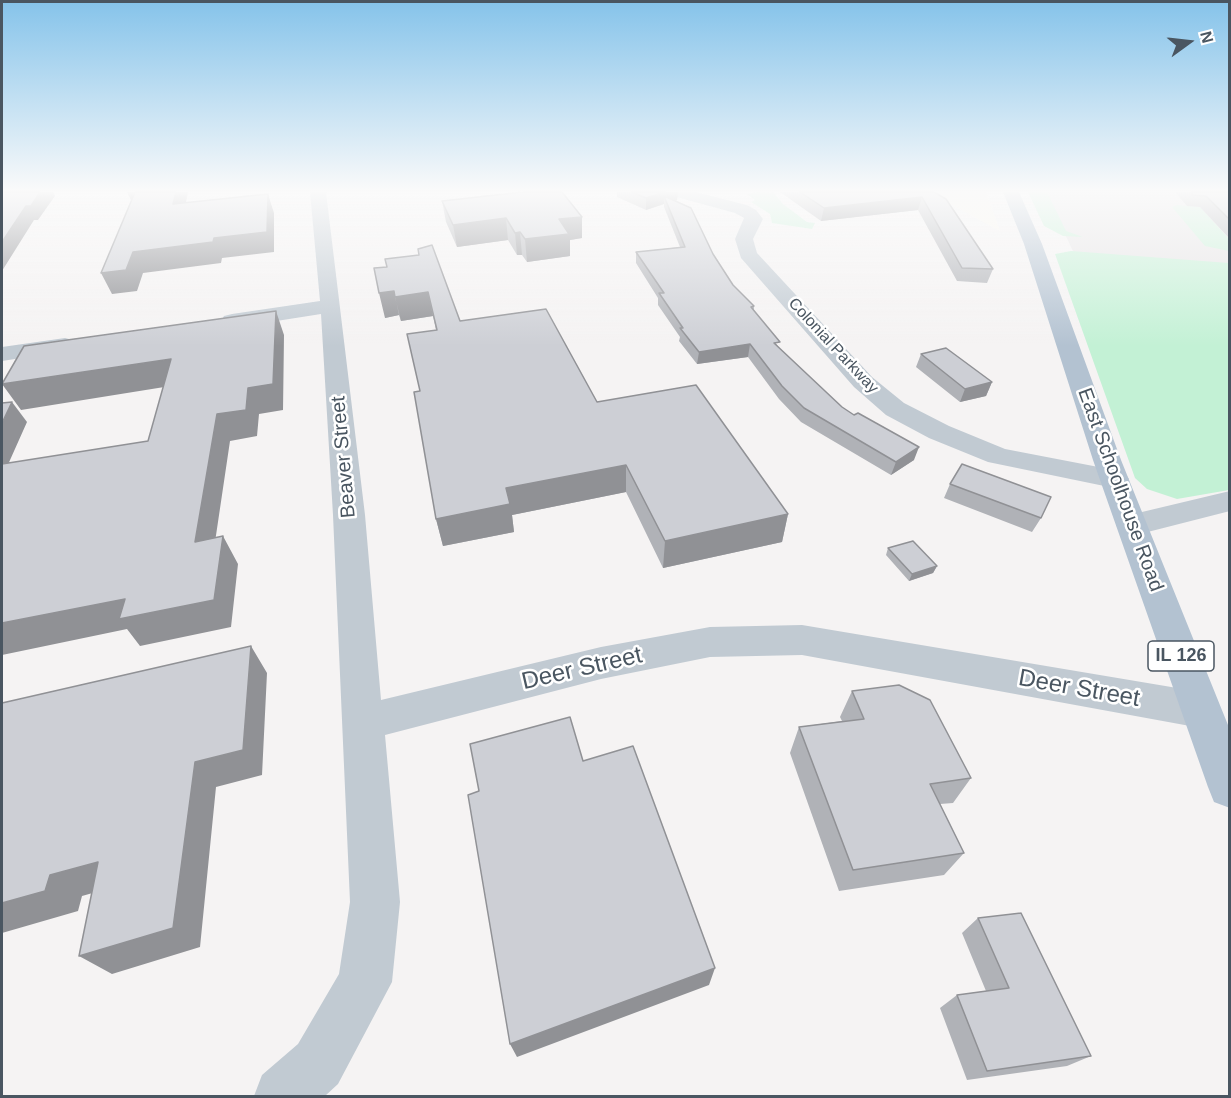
<!DOCTYPE html>
<html>
<head>
<meta charset="utf-8">
<style>
	body { margin:0 }
	#map { position:relative; width:1231px; height:1098px; overflow:hidden; background:#f5f3f3; font-family:Arial,sans-serif }
	canvas { display:block }
	.frame { position:absolute; inset:0; border:3px solid #4a5661; pointer-events:none }
	.north { position:absolute; left:1159px; top:12px; width:60px; height:60px; -webkit-text-stroke:4px #fff; paint-order:stroke; rotate:75deg; font-size:16px; font-weight:700; line-height:24px; text-align:center; color:#4a5661 }
	.north::after { content:''; display:block; margin:auto; width:21px; height:27px; background:#4a5661; clip-path:polygon(50% 0,100% 100%,50% 72%,0 100%) }
</style>
</head>
<body>
<div id="map">
<canvas width="1231" height="1098"></canvas>
<div class="frame"></div>
<div class="north">N</div>
</div>
<script>
const ctx = document.querySelector('canvas').getContext('2d');
ctx.lineJoin = 'round';
function paint(path, color) {
  ctx.fillStyle = color;
  ctx.fill(path, 'evenodd');
}
function toPath(rows) {
  const path = new Path2D();
  for (const r of rows) {
    path.moveTo(r[0], r[1]);
    for (let i = 2; i < r.length; i += 2) path.lineTo(r[i], r[i + 1]);
  }
  return path;
}
function stroke(path, color, width, dash) {
  ctx.strokeStyle = color;
  ctx.lineWidth = width;
  ctx.lineCap = dash ? 'butt' : 'round';
  ctx.setLineDash(dash || []);
  ctx.stroke(path);
}
function drawText(font, color, halo, rows, align = 'center') {
  ctx.font = font + ' Arial,sans-serif';
  ctx.lineWidth = 5;
  ctx.setLineDash([]);
  ctx.textBaseline = 'middle';
  ctx.strokeStyle = halo;
  ctx.fillStyle = color;
  for (const [text, x, y, turn = 0] of rows) {
    ctx.save();
    ctx.translate(x, y);
    ctx.rotate((+turn || 0) * Math.PI / 180);
    ctx.textAlign = isNaN(turn) ? turn : align;
    if (halo) ctx.strokeText(text, 0, 0);
    ctx.fillText(text, 0, 0);
    ctx.restore();
  }
}
paint(toPath([
	[928,192,986,192,1000,231]
]), '#fdf9ef');
paint(toPath([
	[1045,192,1229,192,1229,472,1175,467]
]), '#e6e4e5');
paint(toPath([
	[758,192,774,193,783,204,807,222,815,223,812,229,772,223,770,214,751,202,755,200,747,194],
	[1028,192,1047,192,1066,231,1083,237,1063,236,1044,226],
	[1177,205,1200,207,1229,239,1229,251,1205,246,1172,207],
	[1071,251,1229,263,1229,490,1177,499,1147,489,1135,478,1055,254]
]), '#c3f1d5');
paint(toPath([
	[310,192,326,192,365,515,381,700,601,647,710,627,802,625,1201,692,1215,697,1221,710,1215,723,1201,728,802,655,710,657,601,679,385,735,400,902,392,982,338,1084,325,1096,254,1096,262,1075,298,1044,339,974,350,902,333,515,321,314,232,328,224,326,221,321,224,316,232,314,320,301,310,192],
	[667,192,695,192,747,205,756,210,763,219,753,239,757,253,872,377,904,403,949,426,1005,449,1114,470,1124,472,1129,479,1124,486,1114,488,988,462,929,438,886,415,854,387,741,258,735,239,744,218,735,213,669,195,667,192],
	[65,338,73,340,77,345,73,350,2,361,2,347,65,338],
	[1230,491,1230,511,1132,536,1121,533,1116,525,1121,517,1230,491]
]), '#c1cad2');
paint(toPath([
	[1003,192,1019,192,1042,244,1121,460,1230,730,1230,808,1214,802,1208,787,1093,460,1024,244,1003,192]
]), '#b3c2d1');
paint(toPath([
	[617,192,678,192,677,200,674,201,713,254,733,285,754,306,754,310,779,348,842,407,914,460,891,475,801,422,779,399,748,357,697,364,679,341,680,337,658,305,658,298,636,263,636,252,680,247,664,207,664,204,646,210,617,197],
	[780,192,934,192,993,269,987,283,957,281,918,210,821,221],
	[1175,192,1230,192,1230,239,1200,207,1187,206],
	[442,201,582,238,570,240,570,256,527,262,522,255,517,255,508,240,457,247,446,222],
	[387,267,460,321,788,514,782,542,663,568,626,492,512,515,514,532,443,546,436,519,420,391,436,330,433,316,401,321,399,315,385,318],
	[921,354,992,382,986,396,960,402,916,367],
	[950,484,1041,518,1032,532,944,498],
	[888,548,937,566,933,573,909,581,886,555],
	[852,691,971,778,953,803,940,804,964,853,944,875,839,891,790,753,799,727,842,721,840,717],
	[978,918,1091,1056,1067,1066,967,1080,940,1008,957,995,986,991,962,933]
]), '#b0b2b7');
paint(toPath([
	[40,192,53,192,55,196,38,220,34,220,2,271,2,242,26,206],
	[127,192,142,192,133,204],
	[176,192,188,192,182,223,173,204],
	[665,192,678,192,677,200,667,203,664,196,664,204,646,210,646,198],
	[268,194,274,213,274,252,222,258,221,263,143,273,137,291,112,294,101,273,133,252,214,238],
	[922,197,918,210,821,221,824,208],
	[582,217,582,238,570,240,570,256,527,262,525,239,559,219],
	[506,218,508,240,457,247,453,225],
	[520,232,522,255,517,255,515,233],
	[394,291,399,315,385,318,379,293],
	[428,292,433,316,401,321,395,297],
	[276,311,284,335,283,410,259,414,257,436,230,441,211,569,195,542,217,414,248,388],
	[750,344,748,357,697,364,699,352],
	[171,359,183,384,21,410,2,384],
	[992,382,986,396,960,402,965,389],
	[12,402,27,422,2,478,2,423],
	[919,447,914,460,891,475,896,462],
	[626,465,626,492,512,515,514,532,443,546,436,519,506,488],
	[788,514,782,542,663,568,665,541],
	[223,536,238,564,231,627,140,646,127,629,2,655,2,623],
	[937,566,933,573,909,581,912,574],
	[251,646,267,673,262,775,216,787,200,947,112,974,79,956,195,762],
	[98,862,128,883,82,896,78,911,2,933,2,903,50,875],
	[715,968,709,985,517,1057,510,1044]
]), '#909195');
const building = toPath([
	[2,192,40,192,31,206,26,206,2,242,2,192],
	[135,192,176,192,173,204,268,194,267,232,214,238,213,242,133,252,126,270,101,273,135,192],
	[523,192,562,192,582,217,559,219,569,234,525,239,520,232,515,233,506,218,453,225,442,201,523,192],
	[632,192,665,192,646,198,632,192],
	[800,192,934,192,946,199,993,269,962,268,922,197,824,208,800,192],
	[1191,192,1230,192,1230,220,1206,196,1193,195,1191,192],
	[664,196,691,208,713,254,733,285,754,306,751,307,780,342,774,343,842,407,854,415,858,413,919,447,896,462,804,408,782,386,750,344,699,352,680,328,683,328,659,293,664,293,636,252,685,247,664,196],
	[432,245,460,321,546,309,597,402,696,385,788,514,665,541,626,465,506,488,510,504,436,519,414,392,420,391,407,334,437,330,428,292,395,297,394,291,379,293,374,268,387,267,385,259,419,255,418,249,432,245],
	[276,311,273,384,248,388,246,410,217,414,195,542,223,536,214,600,119,619,125,599,2,623,2,464,148,441,171,359,2,384,24,346,276,311],
	[946,348,992,382,965,389,921,354,946,348],
	[12,402,2,423,2,403,12,402],
	[962,464,1051,497,1041,518,950,484,962,464],
	[913,541,937,566,912,574,888,548,913,541],
	[251,646,243,750,195,762,173,928,79,956,98,862,50,875,45,891,2,903,2,703,251,646],
	[899,685,930,700,971,778,930,784,964,853,853,870,799,727,864,719,852,691,899,685],
	[570,717,583,761,633,746,715,968,510,1044,468,795,479,791,470,744,570,717],
	[1021,913,1091,1056,987,1071,957,995,1009,988,978,918,1021,913]
]);
paint(building, '#cdcfd5');
stroke(building, '#909195', 1.5);
const sky = ctx.createLinearGradient(0, 0, 0, 346);
sky.addColorStop(0, '#85c3ea');
sky.addColorStop(0.55, '#fafafa');
sky.addColorStop(1, '#fafafa00');
ctx.fillStyle = sky;
ctx.fillRect(0, 0, 1231, 346);
drawText('16px', '#4a5661', '#fff', [
	["Colonial Parkway",833,346,47]
]);
for (const [x, y, w] of [
	[1181,656,66]
]) {
  const box = new Path2D();
  box.roundRect(x - w / 2, y - 15, w, 30, 4.5);
  ctx.fillStyle = '#fff';
  ctx.fill(box);
  stroke(box, '#4a5661', 1.5);
}
drawText('bold 18px', '#4a5661', null, [
	["IL 126",1181,656]
]);
drawText('20px', '#4a5661', '#fff', [
	["Beaver Street",344,457,-95],
	["East Schoolhouse Road",1120,490,70]
]);
drawText('24px', '#4a5661', '#fff', [
	["Deer Street",582,669,-13],
	["Deer Street",1079,689,10]
]);
</script>
</body>
</html>
